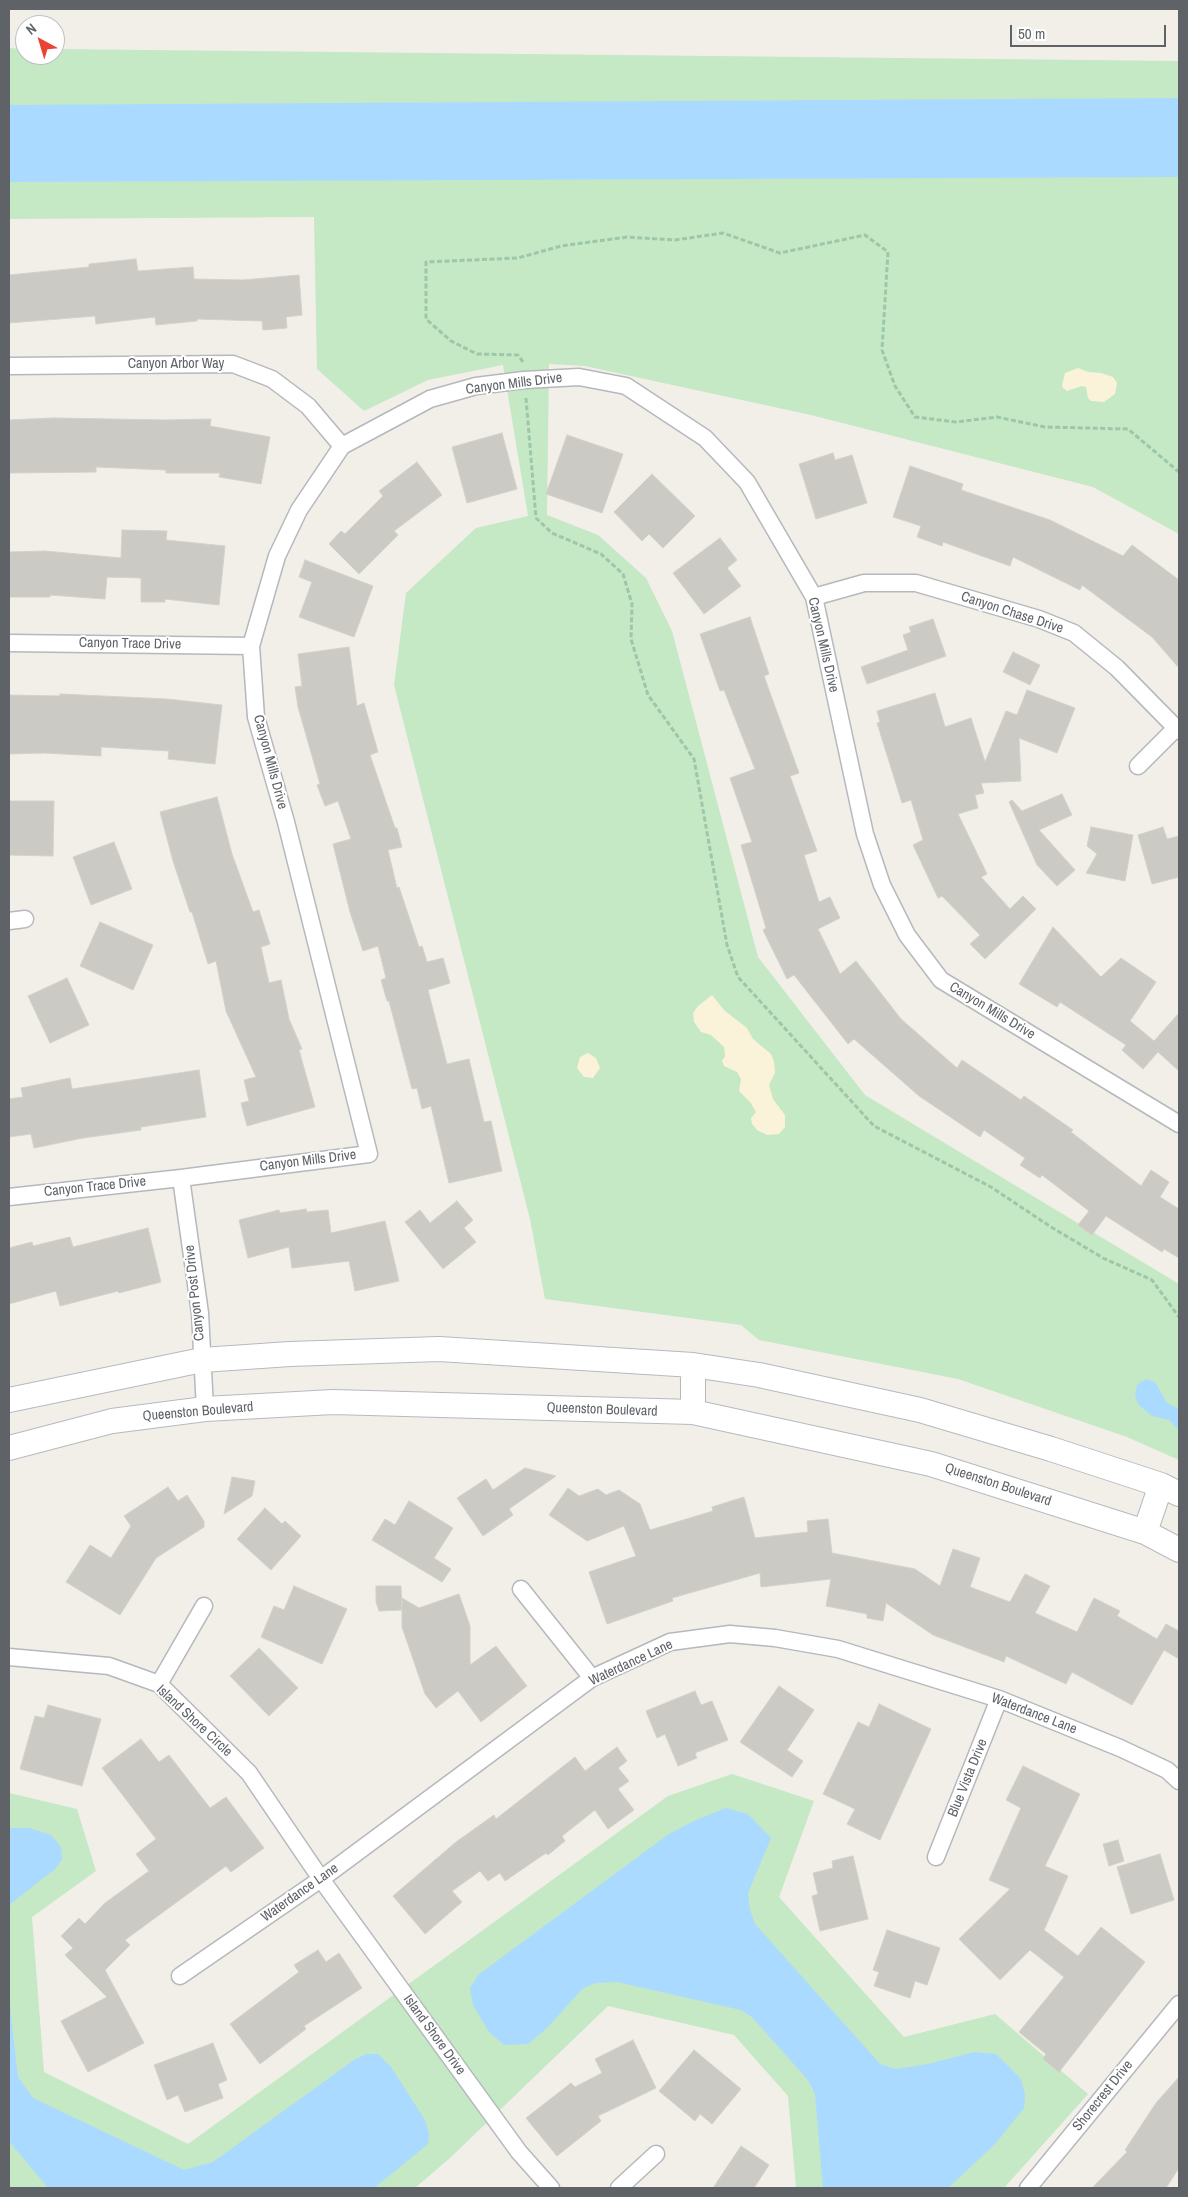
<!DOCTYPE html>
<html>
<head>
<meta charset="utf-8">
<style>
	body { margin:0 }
	#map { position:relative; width:1188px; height:2197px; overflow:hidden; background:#f1efe8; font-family:"Archivo Narrow",sans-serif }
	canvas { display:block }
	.frame { position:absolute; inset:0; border:10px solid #5f6368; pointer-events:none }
	.north { position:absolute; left:15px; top:15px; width:50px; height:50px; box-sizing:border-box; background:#fff; border:1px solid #bfc1c3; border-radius:50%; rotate:321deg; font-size:14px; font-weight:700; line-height:20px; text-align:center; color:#5f6368 }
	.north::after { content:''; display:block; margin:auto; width:18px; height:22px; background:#ea4335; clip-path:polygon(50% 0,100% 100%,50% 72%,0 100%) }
	.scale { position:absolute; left:1010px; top:25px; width:156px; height:22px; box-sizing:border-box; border:2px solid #5f6368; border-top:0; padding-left:6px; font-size:15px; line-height:18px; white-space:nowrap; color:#5f6368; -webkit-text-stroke:4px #fff; paint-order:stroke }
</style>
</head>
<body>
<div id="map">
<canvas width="1188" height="2197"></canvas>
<div class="frame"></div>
<div class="north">N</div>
<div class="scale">50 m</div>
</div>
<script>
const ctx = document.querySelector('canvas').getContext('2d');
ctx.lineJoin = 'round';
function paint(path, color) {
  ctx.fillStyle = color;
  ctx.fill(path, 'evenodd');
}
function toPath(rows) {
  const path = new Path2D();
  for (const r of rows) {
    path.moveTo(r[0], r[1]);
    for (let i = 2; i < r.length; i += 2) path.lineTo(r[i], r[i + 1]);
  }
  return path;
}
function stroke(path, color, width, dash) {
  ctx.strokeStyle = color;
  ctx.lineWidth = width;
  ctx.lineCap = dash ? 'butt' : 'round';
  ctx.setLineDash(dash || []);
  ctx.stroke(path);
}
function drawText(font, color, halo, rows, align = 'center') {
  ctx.font = font + ' "Archivo Narrow",sans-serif';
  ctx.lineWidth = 4;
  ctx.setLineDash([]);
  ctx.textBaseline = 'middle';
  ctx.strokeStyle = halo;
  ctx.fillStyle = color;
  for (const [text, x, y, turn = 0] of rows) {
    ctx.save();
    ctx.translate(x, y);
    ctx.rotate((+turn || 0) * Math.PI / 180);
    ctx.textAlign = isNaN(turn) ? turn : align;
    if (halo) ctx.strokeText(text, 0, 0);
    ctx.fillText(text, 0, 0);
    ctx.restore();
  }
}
paint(toPath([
	[9,48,25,49,25,55,55,55,55,49,1179,61,1179,534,1093,487,811,415,585,366,549,364,547,515,598,535,646,578,672,631,758,957,865,1095,1179,1284,1179,1460,1127,1437,958,1379,759,1340,741,1325,545,1299,530,1219,394,685,406,593,476,528,528,516,503,365,428,380,364,411,317,369,314,217,9,219],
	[732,1774,814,1801,779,1897,904,2037,995,2014,1088,2094,1004,2188,796,2188,788,2096,734,2035,608,2006,450,2158,415,2188,9,2188,9,1793,77,1809,96,1871,32,1917,44,2072,188,2144,668,1796]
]), '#c5e8c5');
paint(toPath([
	[1078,368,1088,372,1101,373,1113,377,1117,383,1115,394,1104,402,1091,401,1088,398,1086,387,1082,386,1067,391,1063,388,1062,385,1065,373],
	[712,995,725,1011,747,1028,753,1039,771,1054,774,1062,775,1073,769,1085,773,1099,785,1115,785,1127,779,1134,767,1135,757,1130,752,1124,751,1118,756,1112,750,1102,739,1091,741,1079,737,1072,724,1066,722,1061,725,1056,724,1047,711,1035,701,1032,694,1022,693,1013,698,1006],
	[588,1053,596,1058,600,1068,593,1078,584,1077,577,1068,580,1057]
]), '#fbf3d9');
paint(toPath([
	[1179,98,1179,177,9,182,9,105],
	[1146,1379,1155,1382,1167,1403,1179,1409,1179,1430,1169,1420,1152,1416,1138,1404,1135,1395,1137,1385],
	[726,1808,748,1814,771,1838,748,1893,750,1910,755,1924,880,2064,896,2069,928,2064,975,2052,996,2054,1021,2079,1025,2095,1024,2108,995,2144,948,2188,823,2188,815,2094,808,2080,752,2017,741,2010,617,1982,595,1983,582,1989,548,2027,528,2044,504,2045,489,2032,473,2005,470,1988,478,1975,669,1834,696,1820],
	[9,1828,29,1828,51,1835,61,1847,62,1859,55,1869,9,1905],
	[9,1998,18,2077,33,2098,184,2170,213,2162,354,2060,366,2054,378,2054,391,2067,425,2120,429,2133,428,2144,374,2188,48,2188,9,2141]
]), '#aadaff');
const building = toPath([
	[136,259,138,271,193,267,194,279,243,280,299,275,302,315,286,317,287,328,263,330,262,321,197,319,197,321,156,325,155,317,96,324,95,316,9,323,9,275,89,267,89,264,136,259],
	[53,418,166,420,211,419,210,426,270,437,261,484,219,477,220,473,166,473,166,470,96,467,96,472,9,473,9,420,53,418],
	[502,433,517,489,467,503,452,447,502,433],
	[567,435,623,454,602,513,546,494,567,435],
	[833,453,835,460,852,455,867,503,816,519,799,464,833,453],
	[417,462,442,495,394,531,398,535,359,574,329,544,341,531,345,534,383,496,379,491,417,462],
	[910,466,963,484,961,490,1050,520,1123,556,1132,545,1179,580,1179,668,1152,637,1082,585,1080,590,1013,557,1010,566,943,542,942,546,917,537,921,526,893,517,910,466],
	[652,474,695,516,663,548,649,534,642,541,614,512,652,474],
	[122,530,167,531,166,540,225,546,219,605,165,599,165,602,141,602,141,578,107,577,105,599,50,595,50,597,9,597,9,552,45,551,121,558,122,530],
	[720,538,737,560,727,568,741,586,704,614,673,573,720,538],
	[305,560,373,586,354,637,299,617,312,582,299,577,305,560],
	[750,617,769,674,764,676,799,773,790,776,817,851,804,855,819,902,830,897,840,918,818,929,840,974,856,961,901,1019,957,1068,962,1060,1021,1100,1024,1096,1073,1130,1071,1132,1141,1186,1151,1170,1169,1182,1160,1197,1179,1209,1179,1258,1164,1249,1162,1252,1106,1216,1092,1235,1078,1225,1089,1211,1042,1175,1040,1178,1020,1165,1025,1158,984,1130,980,1137,919,1096,854,1039,848,1044,794,975,787,979,763,930,766,928,741,845,752,842,730,778,755,769,724,690,720,691,700,634,750,617],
	[933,619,946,656,867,684,861,667,908,650,903,635,911,632,909,627,933,619],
	[349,647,357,706,364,703,378,752,370,755,395,828,397,828,402,847,388,850,397,888,399,887,419,947,422,946,427,962,443,958,450,983,428,990,447,1064,469,1059,484,1122,491,1121,502,1171,449,1183,431,1106,422,1109,417,1088,412,1089,389,1001,387,1001,381,980,386,978,378,946,363,951,350,912,333,844,351,839,338,801,325,806,317,785,320,784,298,707,295,687,302,686,298,654,349,647],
	[1013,652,1040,665,1030,685,1003,672,1013,652],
	[1027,690,1075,708,1057,753,1019,738,1021,781,981,783,984,793,975,795,978,808,958,814,987,874,981,877,1010,909,1023,896,1036,909,985,959,970,944,980,935,942,896,938,898,913,845,923,840,911,800,902,803,877,723,880,722,877,711,935,693,945,727,971,718,985,762,1006,711,1017,715,1027,690],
	[60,694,167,699,222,705,215,764,168,759,169,751,101,747,101,756,44,753,9,754,9,695,60,696,60,694],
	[1062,794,1072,815,1039,830,1075,870,1057,886,1037,865,1009,802,1012,800,1022,811,1062,794],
	[217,797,232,854,253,912,259,910,270,944,261,947,269,983,281,980,289,1019,302,1049,299,1050,315,1107,247,1126,241,1103,249,1101,244,1080,256,1077,226,1011,216,961,208,964,192,912,190,912,173,861,160,812,217,797],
	[9,801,54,801,53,856,9,855,9,801],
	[1091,827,1133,835,1125,881,1086,873,1097,854,1087,846,1091,827],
	[1163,827,1167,839,1179,836,1179,877,1152,884,1138,835,1163,827],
	[114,842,132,889,91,905,73,857,114,842],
	[100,922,153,945,133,990,80,966,100,922],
	[1053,927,1101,977,1121,958,1156,982,1130,1021,1154,1041,1179,1013,1179,1071,1158,1052,1143,1069,1122,1050,1126,1045,1060,1002,1057,1007,1019,984,1053,927],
	[67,978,89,1025,50,1043,28,996,67,978],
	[199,1070,206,1117,141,1127,141,1130,83,1138,34,1148,31,1134,9,1137,9,1099,23,1097,21,1088,70,1078,72,1089,199,1070],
	[457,1201,473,1220,464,1228,476,1242,443,1269,405,1222,420,1210,430,1223,457,1201],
	[306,1209,307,1212,328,1210,331,1233,385,1221,399,1281,355,1291,349,1261,292,1268,289,1247,248,1258,239,1220,279,1210,280,1213,306,1209],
	[148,1228,161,1282,119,1293,118,1291,60,1306,56,1291,9,1304,9,1248,32,1242,33,1246,70,1237,73,1247,148,1228],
	[525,1468,556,1476,509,1509,513,1515,483,1536,457,1498,486,1479,493,1490,525,1468],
	[232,1477,255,1481,252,1496,224,1514,232,1477],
	[168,1487,178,1501,187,1495,204,1521,204,1527,156,1558,120,1615,66,1582,90,1545,111,1558,131,1526,124,1516,168,1487],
	[568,1488,579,1496,598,1489,606,1495,619,1490,640,1504,650,1530,713,1511,712,1507,744,1497,755,1538,808,1532,807,1521,828,1519,832,1553,915,1569,940,1586,953,1549,980,1558,970,1587,1010,1602,1025,1574,1050,1586,1035,1613,1077,1632,1094,1598,1120,1611,1117,1616,1157,1639,1166,1624,1179,1631,1179,1659,1164,1650,1132,1705,1072,1672,1066,1684,1006,1656,1004,1662,933,1635,886,1603,883,1621,867,1618,867,1614,826,1606,831,1579,761,1587,760,1573,672,1598,673,1601,607,1624,589,1572,636,1556,624,1526,587,1541,549,1515,568,1488],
	[409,1501,453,1528,434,1558,451,1569,442,1582,372,1540,385,1519,395,1525,409,1501],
	[265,1508,282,1524,285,1521,301,1536,271,1570,237,1539,265,1508],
	[294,1586,347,1609,322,1664,261,1637,274,1606,284,1610,294,1586],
	[376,1586,401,1586,402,1609,402,1598,419,1608,459,1594,470,1626,470,1665,496,1646,527,1686,481,1722,458,1691,436,1708,425,1694,402,1627,402,1610,379,1611,376,1602,376,1586],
	[259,1648,298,1688,269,1716,230,1676,259,1648],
	[779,1686,814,1710,787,1750,803,1761,792,1777,740,1742,779,1686],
	[695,1691,701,1705,712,1701,728,1740,695,1753,697,1758,678,1766,665,1734,657,1738,646,1711,695,1691],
	[879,1704,931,1729,880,1840,847,1824,855,1809,823,1794,858,1722,869,1727,879,1704],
	[48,1705,101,1719,82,1786,20,1769,35,1716,44,1718,48,1705],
	[141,1739,159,1762,169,1755,210,1808,226,1797,264,1848,231,1872,226,1866,125,1940,130,1945,105,1970,144,2043,88,2072,61,2021,107,1997,65,1955,73,1948,61,1936,79,1918,85,1924,105,1903,149,1871,136,1854,156,1839,102,1768,141,1739],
	[617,1747,627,1761,618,1768,629,1781,618,1789,634,1810,608,1829,595,1810,562,1836,565,1841,548,1855,546,1853,505,1881,500,1873,488,1881,480,1871,452,1891,462,1902,425,1934,393,1896,456,1842,494,1815,496,1819,575,1757,585,1771,617,1747],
	[1023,1766,1080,1794,1045,1866,1068,1876,1044,1930,1078,1956,1101,1927,1145,1962,1059,2072,1043,2059,1046,2054,1019,2032,1064,1977,1030,1950,1000,1980,959,1939,1010,1889,989,1880,1021,1808,1006,1800,1023,1766],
	[1118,1840,1124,1861,1109,1866,1103,1844,1118,1840],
	[1160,1854,1174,1900,1131,1914,1117,1867,1160,1854],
	[853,1856,868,1919,820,1931,812,1896,818,1894,813,1873,833,1868,832,1861,853,1856],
	[887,1930,940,1948,927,1985,915,1981,910,1998,874,1986,879,1972,873,1970,887,1930],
	[318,1950,326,1962,339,1953,362,1988,304,2026,306,2029,260,2064,230,2024,299,1972,294,1965,318,1950],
	[633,2040,656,2088,598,2116,601,2121,557,2156,526,2118,571,2083,575,2087,602,2073,595,2059,633,2040],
	[213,2043,227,2080,218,2084,223,2098,185,2112,178,2095,167,2100,154,2065,213,2043],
	[694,2050,741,2089,712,2124,700,2114,695,2121,659,2091,694,2050],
	[1179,2077,1179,2168,1166,2188,1092,2188,1127,2152,1125,2150,1156,2103,1179,2077],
	[741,2146,769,2165,754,2188,713,2188,741,2146]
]);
paint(building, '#cccac5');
stroke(building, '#d6d1c6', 1);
const street = toPath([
	[9,366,233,364,272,379,308,406,342,446],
	[814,597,864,583,916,583,1039,619,1074,633,1117,668,1179,731],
	[9,643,251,646],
	[1138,766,1176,728],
	[9,921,25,919],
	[181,1178,200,1313,205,1409],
	[9,1197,181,1178,369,1154,286,822,256,717,251,646,277,556,299,510,342,446,430,399,476,386,524,380,579,377,626,386,705,438,747,482,814,597,865,834,882,885,907,935,941,980,1179,1124],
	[521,1589,592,1678],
	[9,1657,109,1666,159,1684,249,1773,321,1879,519,2152,551,2188],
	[159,1684,204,1606],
	[936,1857,999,1699],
	[180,1976,321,1879,592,1678,670,1642,730,1634,775,1638,838,1649,999,1699,1120,1748,1167,1770,1179,1781],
	[619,2188,656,2154],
	[1028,2188,1179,2004]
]);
const secondary = toPath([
	[9,1400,202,1360,290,1354,439,1349,693,1365,759,1375,920,1410,1051,1449,1161,1485,1179,1494],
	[693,1412,693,1365],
	[9,1448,112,1421,205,1409,333,1402,693,1412,931,1464,1145,1532,1179,1550],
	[1145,1532,1161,1485]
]);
stroke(street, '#b5b8bc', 19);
stroke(secondary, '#b6babf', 26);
stroke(toPath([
	[523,362,518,355,477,354,451,341,426,319,426,262,518,258,561,246,627,237,675,240,723,233,780,253,865,235,888,252,882,350,895,386,915,417,956,422,997,417,1045,427,1128,429,1179,472],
	[526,398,536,518,552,533,601,554,623,574,632,604,631,639,648,695,694,759,727,945,738,977,874,1126,991,1187,1051,1227,1103,1258,1152,1280,1179,1317]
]), '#9cc7a9', 3, [5, 2.5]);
stroke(street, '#fff', 16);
stroke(secondary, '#fff', 24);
drawText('14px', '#5f6368', '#fff', [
	["Canyon Arbor Way",176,364],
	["Canyon Mills Drive",514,384,-7],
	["Canyon Chase Drive",1012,613,18],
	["Canyon Trace Drive",130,644,1],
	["Canyon Mills Drive",823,645,77],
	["Canyon Mills Drive",270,762,75],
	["Canyon Mills Drive",992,1011,31],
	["Canyon Mills Drive",308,1161,-7],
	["Canyon Trace Drive",95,1187,-6],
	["Canyon Post Drive",195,1293,-96],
	["Queenston Boulevard",602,1410,2],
	["Queenston Boulevard",198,1412,-5],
	["Queenston Boulevard",998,1485,18],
	["Waterdance Lane",631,1663,-25],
	["Waterdance Lane",1034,1714,21],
	["Island Shore Circle",194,1721,43],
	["Blue Vista Drive",968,1778,-68],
	["Waterdance Lane",300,1893,-35],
	["Island Shore Drive",434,2035,54],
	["Shorecrest Drive",1103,2096,-51]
]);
</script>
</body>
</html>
